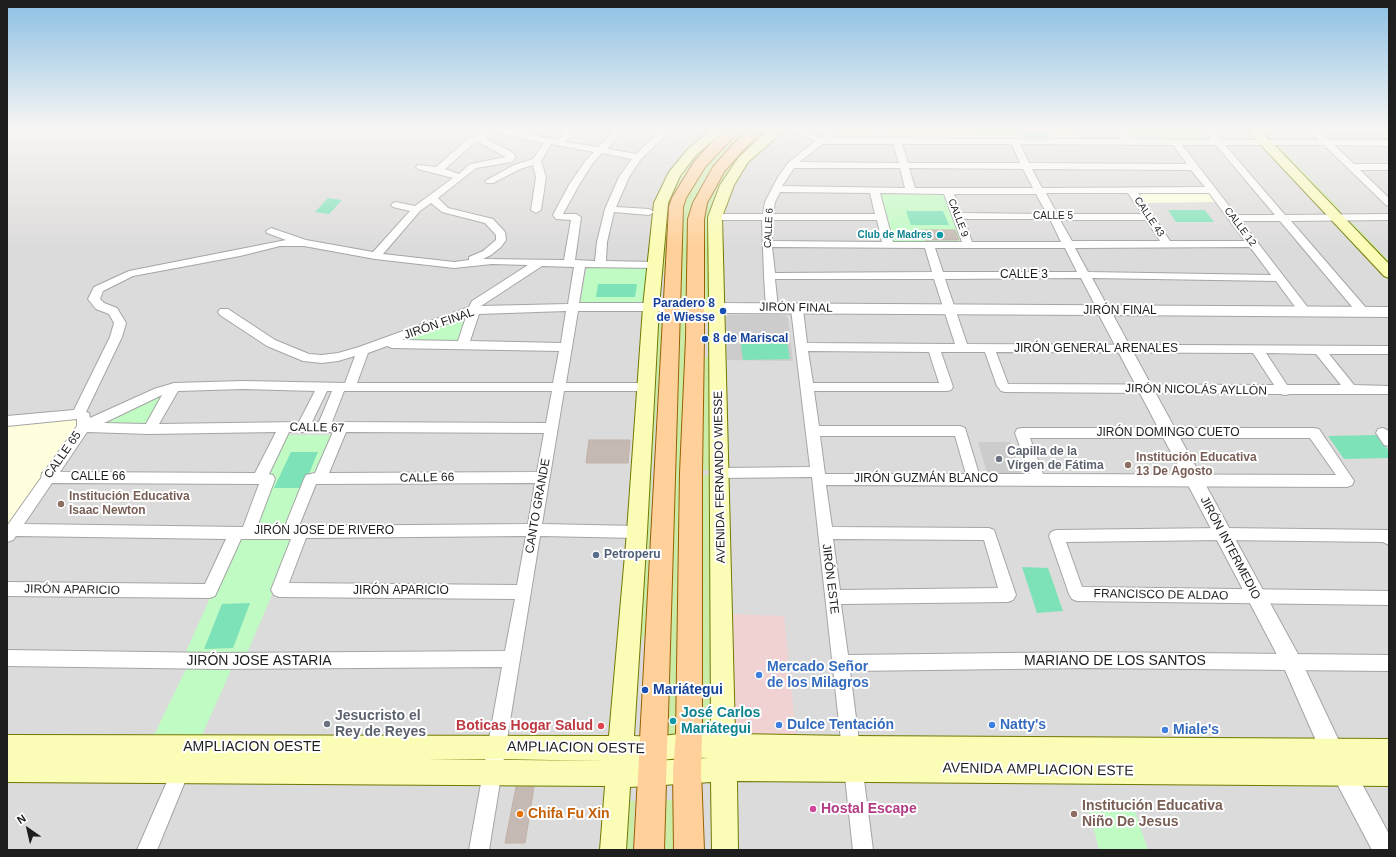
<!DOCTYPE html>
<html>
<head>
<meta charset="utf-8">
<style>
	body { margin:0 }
	#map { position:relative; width:1396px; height:857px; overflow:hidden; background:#efebe4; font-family:Arial,sans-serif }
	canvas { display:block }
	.frame { position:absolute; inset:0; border:8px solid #1e1e1e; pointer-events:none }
	.north { position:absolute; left:8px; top:809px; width:40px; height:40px; -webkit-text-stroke:3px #fff; paint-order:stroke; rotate:326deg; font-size:11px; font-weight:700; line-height:16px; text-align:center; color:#1e1e1e }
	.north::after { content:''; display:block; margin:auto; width:14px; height:18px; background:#1e1e1e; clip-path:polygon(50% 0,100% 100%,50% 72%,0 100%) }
</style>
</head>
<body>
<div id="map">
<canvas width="1396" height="857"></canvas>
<div class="frame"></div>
<div class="north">N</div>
</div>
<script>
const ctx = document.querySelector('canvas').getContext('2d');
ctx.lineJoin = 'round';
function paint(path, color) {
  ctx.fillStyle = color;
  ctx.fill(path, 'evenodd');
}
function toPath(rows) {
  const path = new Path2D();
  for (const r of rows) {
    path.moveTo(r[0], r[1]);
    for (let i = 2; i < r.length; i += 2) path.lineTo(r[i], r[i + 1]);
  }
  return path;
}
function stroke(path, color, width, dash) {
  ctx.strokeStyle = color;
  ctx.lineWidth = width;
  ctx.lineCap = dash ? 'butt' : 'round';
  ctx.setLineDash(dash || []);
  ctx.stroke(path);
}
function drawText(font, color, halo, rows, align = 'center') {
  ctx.font = font + ' Arial,sans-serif';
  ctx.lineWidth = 4;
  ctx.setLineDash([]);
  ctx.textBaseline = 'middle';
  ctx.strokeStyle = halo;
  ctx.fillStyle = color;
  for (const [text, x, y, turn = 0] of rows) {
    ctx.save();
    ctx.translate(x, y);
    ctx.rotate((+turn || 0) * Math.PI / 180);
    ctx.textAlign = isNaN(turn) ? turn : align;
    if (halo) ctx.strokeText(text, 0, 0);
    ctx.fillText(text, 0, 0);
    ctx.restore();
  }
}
paint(toPath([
	[7,129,1389,129,1389,850,7,850]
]), '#dcdbdb');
paint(toPath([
	[726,614,784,616,796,735,728,734]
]), '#f1d2d2');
paint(toPath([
	[844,129,1071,129,1076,138,883,136,877,134,870,136,840,136,837,134],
	[1138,192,1208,192,1217,202,1145,203],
	[78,417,82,425,7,525,7,425]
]), '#fffedd');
paint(toPath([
	[729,315,785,315,788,318,793,361,727,360,726,317],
	[978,442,1010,442,1022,476,988,476]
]), '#ccc');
paint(toPath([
	[723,129,731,129,693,164,679,186,671,208,666,273,659,273,665,208,677,179,695,155],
	[740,129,754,129,713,168,701,190,689,304,675,303,682,201,705,161],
	[763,129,776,129,726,178,712,303,701,303,703,210,726,162],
	[1271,145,1279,146,1341,210,1332,210],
	[1344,223,1353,223,1389,261,1389,270],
	[655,320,663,320,652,470,642,470],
	[689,320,679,743,656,746,676,321],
	[703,357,709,357,709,470,696,470],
	[642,474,652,475,647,628,640,646],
	[695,475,710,475,711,733,693,733],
	[651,800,676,800,675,850,649,850],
	[620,801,635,801,633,850,617,850]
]), '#cbeca7');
paint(toPath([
	[1124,129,1199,129,1207,139,1131,138],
	[878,193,945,193,962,241,891,241],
	[587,266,650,267,647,304,580,304],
	[466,316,461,344,402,343,400,338],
	[165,394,148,427,98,423,161,395],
	[286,435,335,435,317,477,287,527,252,528,265,476],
	[240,537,292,538,271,597,245,658,183,658,210,598,213,597],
	[187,667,232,668,202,735,154,735],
	[1131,800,1148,850,1099,850,1087,801]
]), '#bffbc2');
paint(toPath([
	[972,129,1015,129,1017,134,974,134],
	[1017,129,1047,129,1051,137,1021,137],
	[328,198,342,200,329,214,315,212],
	[1168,210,1205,210,1214,222,1176,222],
	[906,211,943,211,949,225,911,225],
	[598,284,637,284,635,297,596,297],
	[787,342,790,359,743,360,741,344],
	[1377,435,1389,451,1389,458,1344,459,1328,436],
	[291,452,318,452,303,488,274,488],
	[1022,567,1048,568,1063,611,1037,613],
	[250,603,233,648,204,649,222,604]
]), '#7ee2b8');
paint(toPath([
	[1085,129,1112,129,1116,135,1088,136]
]), '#e2e2e2');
const building = toPath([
	[1323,129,1369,129,1380,138,1333,138,1323,129],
	[922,230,955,230,959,240,925,240,922,230],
	[589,440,630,440,628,463,586,463,589,440],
	[516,787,534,787,525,843,505,843,516,787]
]);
paint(building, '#c4bab3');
stroke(building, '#c2b1a5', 1);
const minor = toPath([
	[481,129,490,129,486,134,488,140,512,152,516,157,512,162,476,168,438,198,448,208,493,219,505,232,506,240,501,247,491,255,483,259,564,260,571,220,556,219,553,215,569,185,586,160,594,152,551,144,541,161,546,177,541,210,536,213,531,210,536,177,533,165,520,169,493,183,487,183,485,181,514,165,533,159,544,143,499,133,499,129,507,129,556,140,568,129,577,129,565,142,598,147,616,129,625,129,607,149,636,154,663,129,672,129,641,159,629,177,616,207,649,209,654,212,649,215,614,212,607,242,606,261,655,262,660,265,655,268,585,267,579,303,672,303,676,304,678,307,676,310,672,311,578,311,566,383,646,383,650,384,652,387,650,390,646,391,564,391,542,524,637,526,642,528,644,532,642,536,637,538,540,536,489,850,469,850,502,667,220,669,7,666,7,650,220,653,505,651,515,599,279,597,274,595,271,590,291,539,241,539,215,596,210,598,7,596,7,582,205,584,226,539,16,536,13,540,7,542,7,526,41,478,42,473,44,472,77,426,77,419,7,426,7,416,74,410,110,337,114,323,109,314,96,309,88,299,94,287,129,271,286,240,267,233,266,231,271,228,306,240,373,252,410,211,393,207,391,205,393,203,396,202,415,206,453,178,418,169,416,167,418,165,436,167,468,139,478,136,481,129],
	[480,141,482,144,506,157,470,164,459,174,445,169,474,143,480,141],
	[602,153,632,159,619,177,605,209,597,242,595,261,575,260,581,217,576,214,563,214,579,185,592,164,602,153],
	[431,203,442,212,485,223,496,235,496,240,483,251,469,257,469,260,454,262,383,254,420,211,431,203],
	[280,246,304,246,375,259,454,268,492,264,528,265,472,301,469,307,359,347,338,353,322,355,309,354,275,340,228,309,220,309,218,312,220,315,267,346,303,361,322,363,338,361,355,356,345,383,243,381,174,383,154,389,90,418,89,413,86,412,122,337,126,323,117,308,104,303,100,299,103,291,133,276,240,256,280,246],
	[542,266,574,267,568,304,481,306,542,266],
	[566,311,561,343,470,341,479,314,566,311],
	[466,317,458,341,402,340,466,317],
	[387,346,392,348,559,351,553,383,357,383,368,353,387,346],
	[243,389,315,391,299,422,159,424,178,391,243,389],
	[327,391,332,391,319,422,312,422,327,391],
	[344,391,552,391,546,423,332,422,344,391],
	[162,395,146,424,104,423,162,395],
	[87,432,150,434,276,432,255,473,60,472,87,432],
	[289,432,333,432,315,473,306,475,304,479,285,526,257,527,275,479,273,475,269,474,289,432],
	[346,432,544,433,537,472,329,473,346,432],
	[52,483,259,484,243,527,24,524,52,483],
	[535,483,528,524,299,526,316,484,535,483],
	[526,536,517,585,289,583,306,538,526,536],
	[788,129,800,129,820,138,832,129,842,129,830,138,1122,139,1115,129,1124,129,1131,139,1211,140,1203,129,1212,129,1221,140,1319,140,1308,129,1317,129,1329,140,1389,140,1389,146,1334,145,1354,164,1389,164,1389,170,1360,170,1389,198,1389,206,1386,205,1324,145,1225,145,1285,215,1389,214,1389,220,1291,221,1367,309,1369,312,1367,315,1359,315,1280,221,1241,221,1309,309,1311,312,1309,315,1301,315,1276,281,1092,278,1110,311,1108,314,1104,315,1100,314,1098,311,1081,278,945,279,967,344,1389,346,1389,354,1329,354,1354,385,1389,386,1389,394,1290,394,1285,395,1280,394,1005,392,1001,391,997,386,985,352,941,352,953,387,951,390,947,391,814,391,819,426,960,426,965,428,979,474,1030,474,1015,433,1017,429,1022,428,1314,428,1319,429,1354,481,1352,485,1347,487,826,485,832,527,989,528,994,530,1016,595,1013,600,1008,602,841,604,848,655,1088,652,1389,655,1389,671,1088,668,850,671,873,850,853,850,812,477,720,478,715,477,713,473,715,469,720,468,810,467,791,309,793,306,801,306,803,309,807,343,955,344,934,279,775,279,778,308,776,311,772,312,768,311,766,308,764,276,762,220,715,220,710,217,715,214,763,214,765,202,778,177,788,163,815,141,788,129],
	[823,144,893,144,899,163,799,162,823,144],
	[902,144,1012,144,1020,163,908,163,902,144],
	[1020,144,1173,145,1187,164,1029,163,1020,144],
	[1182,145,1216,145,1275,215,1236,215,1182,145],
	[794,168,900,168,905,188,782,186,794,168],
	[909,168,1023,169,1033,188,915,188,909,168],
	[1032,169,1191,170,1205,187,1042,188,1032,169],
	[780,192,870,193,875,214,773,214,775,202,780,192],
	[880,193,944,194,962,242,893,242,880,193],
	[1046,193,1128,193,1142,214,1057,214,1046,193],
	[1138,193,1209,193,1245,241,1170,241,1138,193],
	[954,194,1036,194,1047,214,961,213,954,194],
	[964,219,1050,219,1061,242,972,242,964,219],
	[772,220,877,220,882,242,772,241,772,220],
	[1060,220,1146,220,1160,241,1072,241,1060,220],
	[772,247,925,248,932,272,775,273,772,247],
	[1250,247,1271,275,1088,272,1075,248,1250,247],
	[935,248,1065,248,1077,272,943,272,935,248],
	[808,351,929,352,939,383,813,383,808,351],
	[996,352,1253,353,1274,385,1008,384,996,352],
	[1266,353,1316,354,1341,385,1287,385,1266,353],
	[820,436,955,436,966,474,825,474,820,436],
	[1030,438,1310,438,1336,475,1043,474,1030,438],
	[833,539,984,540,998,588,840,590,833,539],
	[1377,129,1387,129,1389,131,1389,139,1386,138,1377,129],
	[1383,428,1389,431,1389,446,1384,445,1376,433,1378,429,1383,428],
	[1223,528,1387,530,1389,531,1389,545,1383,542,1223,540,1066,542,1082,587,1389,591,1389,605,1077,601,1072,599,1069,594,1049,536,1051,532,1056,530,1223,528],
	[182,758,188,761,191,767,157,850,137,850,176,761,182,758]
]);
const tertiary = toPath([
	[717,303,1389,307,1389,317,1113,315,1299,656,1340,743,1389,834,1389,850,1372,850,1324,759,1285,670,1099,315,717,313,712,311,710,308,712,305,717,303]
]);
const secondary = toPath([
	[712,129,726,129,696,155,680,176,668,203,659,307,647,532,634,736,653,737,688,733,711,733,709,313,672,312,667,311,664,307,667,303,672,302,709,303,708,217,720,185,739,157,761,137,772,129,786,129,748,162,734,185,722,217,735,734,850,736,1389,739,1389,786,737,781,738,850,712,850,711,782,630,787,626,850,600,850,605,786,7,782,7,735,609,736,627,532,643,307,654,203,669,172,688,149,712,129],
	[688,757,708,758,652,761,632,761,653,761,688,757],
	[426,759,496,759,607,761,426,759],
	[1246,129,1259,129,1389,264,1389,278,1384,276,1246,129]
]);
const primary = toPath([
	[727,129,741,129,705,167,686,198,683,207,664,850,634,850,669,207,672,198,694,162,712,142,727,129],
	[750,129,765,129,744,149,724,172,707,203,704,219,704,338,702,473,702,733,701,771,704,850,674,850,673,771,676,733,680,473,686,338,688,219,693,203,713,167,734,143,750,129]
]);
stroke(minor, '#a5a5a5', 2);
stroke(tertiary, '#a5a5a5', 2);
stroke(secondary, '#707901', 2);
stroke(primary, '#986100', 2);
paint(minor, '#fff');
paint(tertiary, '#fff');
paint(secondary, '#fbfcb5');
paint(primary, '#ffd099');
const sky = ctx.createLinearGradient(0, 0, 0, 249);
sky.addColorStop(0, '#8cc0e4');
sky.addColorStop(0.52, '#f8f6f3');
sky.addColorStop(1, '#f8f6f300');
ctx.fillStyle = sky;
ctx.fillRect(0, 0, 1396, 249);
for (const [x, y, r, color] of [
	[940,235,4,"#0f9aa8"],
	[723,311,4,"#1a4fb4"],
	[705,339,4,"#1a4fb4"],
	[999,459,4,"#6b7280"],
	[1128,465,4,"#8d6e63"],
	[61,504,4,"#8d6e63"],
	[596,555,4,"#5c6f8a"],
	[759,675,4,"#3f7fe0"],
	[645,690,4,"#1a4fb4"],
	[673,721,4,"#0f9aa8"],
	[327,724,4,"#6b7280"],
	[779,725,4,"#3f7fe0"],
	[992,725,4,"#3f7fe0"],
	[601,726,4,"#e0444e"],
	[1165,730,4,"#3f7fe0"],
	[813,809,4,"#d1479c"],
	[520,814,4,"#e8710a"],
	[1074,814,4,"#8d6e63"]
]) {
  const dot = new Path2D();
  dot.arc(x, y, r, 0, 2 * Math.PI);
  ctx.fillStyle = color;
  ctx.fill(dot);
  stroke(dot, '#fff', 1.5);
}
drawText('10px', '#1e1e1e', '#fff', [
	["CALLE 5",1053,216],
	["CALLE 43",1149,217,56],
	["CALLE 9",958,218,69],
	["CALLE 12",1240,227,53],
	["CALLE 6",769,228,-87]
]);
drawText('bold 10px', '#0d838f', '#fff', [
	["Club de Madres",932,235]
], 'right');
drawText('12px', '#1e1e1e', '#fff', [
	["CALLE 3",1024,275],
	["JIRÓN FINAL",796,308,1],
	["JIRÓN FINAL",1120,311],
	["JIRÓN FINAL",439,324,-19],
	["JIRÓN GENERAL ARENALES",1096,349],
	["JIRÓN NICOLÁS AYLLÓN",1196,390,1],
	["CALLE 67",317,428,1],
	["JIRÓN DOMINGO CUETO",1168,433],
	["CALLE 65",63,455,-55],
	["CALLE 66",98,477],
	["AVENIDA FERNANDO WIESSE",720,477,-91],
	["CALLE 66",427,478,-1],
	["JIRÓN GUZMÁN BLANCO",926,479],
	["CANTO GRANDE",538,506,-80],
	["JIRÓN JOSE DE RIVERO",324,531],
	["JIRÓN INTERMEDIO",1230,548,62],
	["JIRÓN ESTE",830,579,83],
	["JIRÓN APARICIO",72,590,1],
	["JIRÓN APARICIO",401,591],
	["FRANCISCO DE ALDAO",1161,595,1]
]);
drawText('bold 12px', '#164399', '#fff', [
	["Paradero 8",715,304],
	["de Wiesse",715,318],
	["8 de Mariscal",713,339,"left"]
], 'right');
drawText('bold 12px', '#5b616d', '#fff', [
	["Capilla de la",1007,452],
	["Vírgen de Fátima",1007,466]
], 'left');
drawText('bold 12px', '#785e54', '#fff', [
	["Institución Educativa",1136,458],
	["13 De Agosto",1136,472],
	["Institución Educativa",69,497],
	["Isaac Newton",69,511]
], 'left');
drawText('bold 12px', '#4e5e75', '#fff', [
	["Petroperu",604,555]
], 'left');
drawText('14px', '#1e1e1e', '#fff', [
	["JIRÓN JOSE ASTARIA",259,661],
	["MARIANO DE LOS SANTOS",1115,661],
	["AMPLIACION OESTE",252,747],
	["AMPLIACION OESTE",576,748,1],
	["AVENIDA AMPLIACION ESTE",1038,770,1]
]);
drawText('bold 14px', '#366cbe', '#fff', [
	["Mercado Señor",767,667],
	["de los Milagros",767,683],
	["Dulce Tentación",787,725],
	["Natty's",1000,725],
	["Miale's",1173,730]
], 'left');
drawText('bold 14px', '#164399', '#fff', [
	["Mariátegui",653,690]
], 'left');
drawText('bold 14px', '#0d838f', '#fff', [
	["José Carlos",681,713],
	["Mariátegui",681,729]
], 'left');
drawText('bold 14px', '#5b616d', '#fff', [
	["Jesucristo el",335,716],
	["Rey de Reyes",335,732]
], 'left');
drawText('bold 14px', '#be3a42', '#fff', [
	["Boticas Hogar Salud",593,726]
], 'right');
drawText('bold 14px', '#785e54', '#fff', [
	["Institución Educativa",1082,806],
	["Niño De Jesus",1082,822]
], 'left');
drawText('bold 14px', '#b23c85', '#fff', [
	["Hostal Escape",821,809]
], 'left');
drawText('bold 14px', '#c56008', '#fff', [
	["Chifa Fu Xin",528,814]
], 'left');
</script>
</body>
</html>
